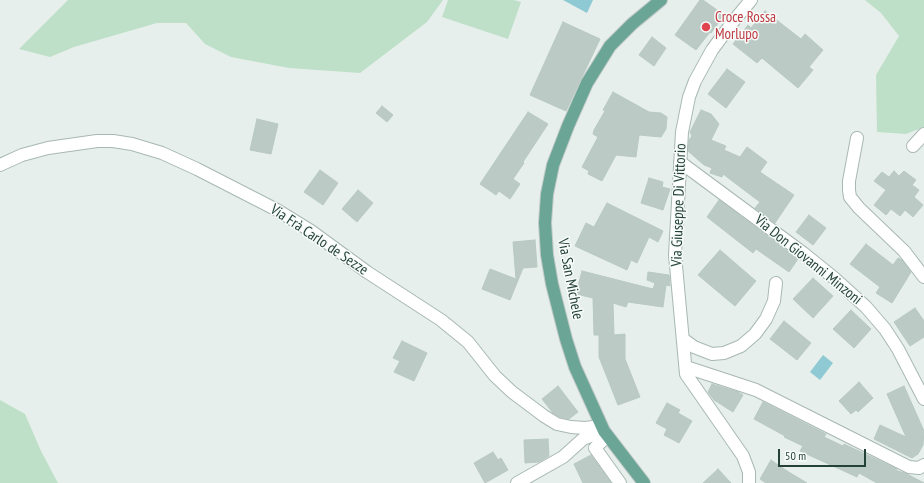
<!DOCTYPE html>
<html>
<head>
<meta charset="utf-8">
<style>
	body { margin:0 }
	#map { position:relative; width:924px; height:483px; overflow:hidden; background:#e6efeb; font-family:"PT Sans Narrow",sans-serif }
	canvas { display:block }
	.scale { position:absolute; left:778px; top:449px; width:88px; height:18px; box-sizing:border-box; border:2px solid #24423a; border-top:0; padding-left:5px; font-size:12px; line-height:14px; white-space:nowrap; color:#24423a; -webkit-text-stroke:3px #f7fbf9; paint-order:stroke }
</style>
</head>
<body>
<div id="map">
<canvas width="924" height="483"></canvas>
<div class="scale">50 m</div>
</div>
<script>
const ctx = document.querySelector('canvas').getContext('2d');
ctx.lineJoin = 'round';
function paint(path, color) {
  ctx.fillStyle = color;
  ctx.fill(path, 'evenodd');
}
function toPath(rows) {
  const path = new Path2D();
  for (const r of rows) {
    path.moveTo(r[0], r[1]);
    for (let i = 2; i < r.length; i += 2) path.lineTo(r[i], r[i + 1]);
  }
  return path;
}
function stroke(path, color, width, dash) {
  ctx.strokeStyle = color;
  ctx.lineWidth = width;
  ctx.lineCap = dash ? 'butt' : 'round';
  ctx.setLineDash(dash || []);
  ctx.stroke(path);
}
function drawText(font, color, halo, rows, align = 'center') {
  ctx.font = font + ' "PT Sans Narrow",sans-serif';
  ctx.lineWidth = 3;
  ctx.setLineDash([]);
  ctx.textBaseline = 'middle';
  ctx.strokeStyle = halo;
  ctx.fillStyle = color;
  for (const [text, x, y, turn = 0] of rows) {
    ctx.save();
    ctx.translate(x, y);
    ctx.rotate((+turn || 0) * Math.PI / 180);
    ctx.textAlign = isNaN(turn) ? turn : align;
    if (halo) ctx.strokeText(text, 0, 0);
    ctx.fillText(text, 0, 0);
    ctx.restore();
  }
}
paint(toPath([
	[68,0,443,0,427,22,360,73,289,68,231,57,205,44,186,23,157,23,74,47,50,57,19,49],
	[448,0,514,0,521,2,508,39,442,17],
	[865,0,924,0,924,127,906,134,877,132,876,75,899,36,881,13],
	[0,400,25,414,41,451,58,483,0,483]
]), '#bfe0c8');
paint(toPath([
	[563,0,593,0,587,13],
	[823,355,833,363,820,380,810,372]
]), '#8ec9d4');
const building = toPath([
	[700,0,703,0,724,15,711,33,710,32,696,50,675,35,700,0],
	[765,11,801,39,805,34,823,50,809,67,813,70,798,88,762,58,757,63,733,44,748,25,751,28,765,11],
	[563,22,600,39,566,111,530,95,563,22],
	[652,37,666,48,654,66,639,55,652,37],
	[727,69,745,82,726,108,708,94,727,69],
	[613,92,649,112,661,113,667,117,666,129,661,137,639,135,636,157,616,155,602,181,588,174,589,171,582,167,598,137,593,134,594,130,605,111,603,110,613,92],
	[382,106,393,115,387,122,376,113,382,106],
	[701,110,711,114,719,124,711,140,726,146,724,150,740,157,747,147,767,162,760,172,794,195,775,223,755,208,760,202,723,174,722,177,710,173,712,168,704,165,688,151,689,140,692,136,690,132,701,110],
	[528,112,548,124,523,162,524,163,513,179,520,184,510,199,499,191,496,195,480,184,528,112],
	[257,119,278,124,271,154,250,150,257,119],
	[320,170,338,183,323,205,304,192,320,170],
	[894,171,899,176,904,171,916,180,912,185,919,190,914,197,923,205,913,217,905,210,900,216,891,209,886,215,874,205,886,190,874,181,882,172,889,177,894,171],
	[649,178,663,182,662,187,670,189,663,210,641,203,649,178],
	[358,190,373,203,357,222,342,209,358,190],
	[719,200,798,259,789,272,756,249,753,253,707,217,719,200],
	[607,203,663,231,658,242,649,237,637,263,631,260,627,270,575,246,586,223,594,227,607,203],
	[809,215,826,228,813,245,796,232,809,215],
	[535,240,537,267,523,268,510,300,482,289,490,269,516,279,513,242,535,240],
	[866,244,893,265,898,258,902,260,911,272,892,303,876,293,880,287,850,264,866,244],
	[720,250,756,281,735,306,698,275,720,250],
	[582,271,653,289,655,283,647,280,648,272,669,275,670,286,666,285,663,307,628,302,626,307,613,303,614,335,625,334,625,359,640,397,618,405,599,357,599,335,594,335,593,298,576,294,582,271],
	[813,278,833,296,813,318,793,299,813,278],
	[915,308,924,321,924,337,910,346,894,322,915,308],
	[851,310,871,329,854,348,833,329,851,310],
	[784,321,811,343,797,360,770,339,784,321],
	[402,341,427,353,414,381,394,372,400,361,393,358,402,341],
	[859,382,873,398,858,412,856,410,851,414,839,401,859,382],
	[712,384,738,392,743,395,733,412,714,400,708,392,712,384],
	[558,386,578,412,569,419,560,417,553,413,542,399,558,386],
	[904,386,924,431,923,445,918,454,912,458,874,439,880,425,906,437,887,394,904,386],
	[763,402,826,434,824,437,843,446,844,444,897,469,895,470,907,474,924,483,877,483,859,473,857,477,800,451,803,446,784,437,785,436,754,419,763,402],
	[667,403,680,410,678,413,692,421,679,443,664,435,667,429,656,423,667,403],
	[548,439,549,456,539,462,525,463,524,440,548,439],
	[493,452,498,460,501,458,508,470,485,483,474,463,493,452],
	[591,455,611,483,583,483,574,464,591,455],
	[771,460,787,471,807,483,766,483,760,479,771,460],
	[718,469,731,483,703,483,718,469]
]);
paint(building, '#bbcac4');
stroke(building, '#b8c9c2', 1);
const minor = toPath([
	[857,138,849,181,849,190,850,197,859,208,904,251,924,277],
	[913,146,924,134],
	[680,162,803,253,834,278,866,307,885,329,898,349,924,399],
	[0,165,22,155,48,148,97,141,113,141,132,144,162,153,197,169,277,210,311,231,367,272,441,320,468,342,495,376,512,392,544,416,557,424,571,427,585,428,601,426],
	[683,339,694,347,712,354,724,353,741,346,755,334,766,319,774,301,776,283],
	[686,367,756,390,909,467,919,468,924,465],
	[607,436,595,448,620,483],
	[517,483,563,457,583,439,604,431],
	[749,483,749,472,743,456,686,374,675,255,682,132,689,97,695,81,712,50,732,23,751,0]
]);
const major = toPath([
	[644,483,604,431,575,367,566,339,552,284,547,255,545,223,547,194,553,165,568,126,587,83,610,46,632,24,661,0]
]);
stroke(minor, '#a8b8b2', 14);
stroke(major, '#c2cac8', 14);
stroke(minor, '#fff', 12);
stroke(major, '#6aa596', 12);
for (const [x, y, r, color] of [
	[706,27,5,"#e0444e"]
]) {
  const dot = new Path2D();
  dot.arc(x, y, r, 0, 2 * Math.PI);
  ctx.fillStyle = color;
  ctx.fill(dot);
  stroke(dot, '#f7fbf9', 1.5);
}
drawText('15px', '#be3a42', '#f7fbf9', [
	["Croce Rossa",715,18],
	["Morlupo",715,35]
], 'left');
drawText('15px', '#24423a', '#f7fbf9', [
	["Via Giuseppe Di Vittorio",679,205,-88],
	["Via Frà Carlo de Sezze",319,240,34],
	["Via Don Giovanni Minzoni",808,260,39],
	["Via San Michele",570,279,79]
]);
</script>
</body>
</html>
